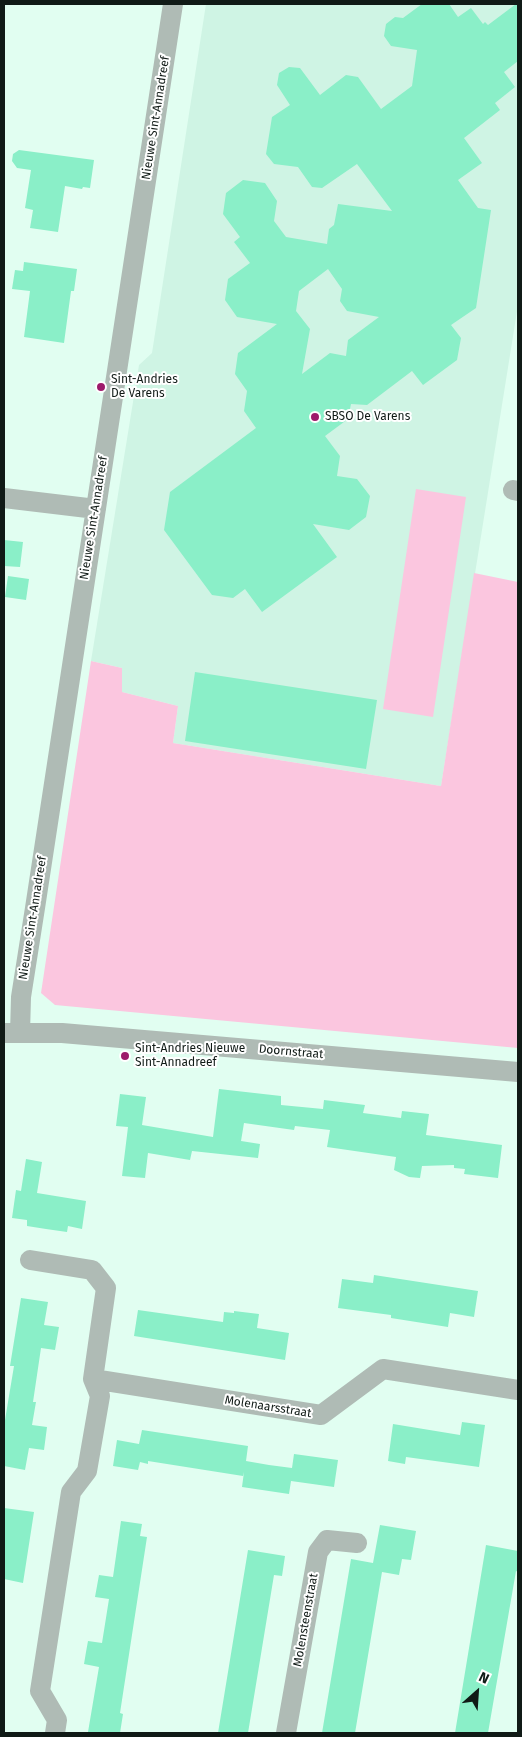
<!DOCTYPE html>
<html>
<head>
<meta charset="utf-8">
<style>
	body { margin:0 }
	#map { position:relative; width:522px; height:1737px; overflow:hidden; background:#e1fef1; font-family:"Fira Sans",sans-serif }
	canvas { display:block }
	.frame { position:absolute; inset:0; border:5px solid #101a16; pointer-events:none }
	.north { position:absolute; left:452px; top:1667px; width:50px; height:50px; -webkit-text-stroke:4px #fff; paint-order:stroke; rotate:26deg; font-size:14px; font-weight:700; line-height:20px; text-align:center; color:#101a16 }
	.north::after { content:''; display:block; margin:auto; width:18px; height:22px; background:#101a16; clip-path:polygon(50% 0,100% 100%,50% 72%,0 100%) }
</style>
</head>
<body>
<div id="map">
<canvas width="522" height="1737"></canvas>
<div class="frame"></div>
<div class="north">N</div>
</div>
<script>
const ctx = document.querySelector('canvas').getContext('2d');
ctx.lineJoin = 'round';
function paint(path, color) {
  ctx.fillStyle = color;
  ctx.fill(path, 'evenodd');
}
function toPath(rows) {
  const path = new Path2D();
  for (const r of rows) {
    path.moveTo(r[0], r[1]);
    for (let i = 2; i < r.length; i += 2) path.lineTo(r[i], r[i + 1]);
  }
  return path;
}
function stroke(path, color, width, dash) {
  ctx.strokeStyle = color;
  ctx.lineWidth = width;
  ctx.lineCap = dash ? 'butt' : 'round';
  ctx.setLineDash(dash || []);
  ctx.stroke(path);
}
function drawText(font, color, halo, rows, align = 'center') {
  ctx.font = font + ' "Fira Sans",sans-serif';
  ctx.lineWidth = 4;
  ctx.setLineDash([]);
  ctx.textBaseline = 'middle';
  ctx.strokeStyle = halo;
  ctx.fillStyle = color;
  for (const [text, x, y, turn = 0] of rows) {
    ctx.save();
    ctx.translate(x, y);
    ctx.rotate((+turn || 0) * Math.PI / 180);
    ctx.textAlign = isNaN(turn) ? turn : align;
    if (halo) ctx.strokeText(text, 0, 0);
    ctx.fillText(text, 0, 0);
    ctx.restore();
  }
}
paint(toPath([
	[206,4,518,4,518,305,441,786,173,743,178,706,122,692,122,668,91,661,139,365,152,353]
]), '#cff4e4');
paint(toPath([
	[416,489,466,497,433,717,383,709],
	[474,573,518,582,518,1048,55,1005,41,993,91,661,122,668,122,692,178,706,173,743,441,786]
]), '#fbc6df');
paint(toPath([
	[422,4,449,4,458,17,471,8,483,24,485,22,488,25,516,4,518,4,518,61,504,72,515,87,495,103,500,110,464,138,482,163,458,180,478,208,491,210,476,308,451,325,461,338,457,360,423,385,412,371,367,405,351,404,348,419,325,436,340,456,337,476,357,479,370,496,366,517,349,530,313,524,337,557,262,612,245,589,233,598,212,595,164,530,170,492,256,428,244,411,247,391,235,374,238,353,277,324,237,317,225,300,228,279,250,263,234,242,240,237,223,214,226,193,243,180,265,183,277,201,274,221,286,237,327,244,329,229,334,225,338,204,392,211,357,164,322,188,312,187,298,167,274,164,266,154,272,117,290,105,277,85,279,73,289,67,300,68,320,95,346,75,358,77,381,109,412,86,417,50,391,46,384,36,386,24,395,17,403,18],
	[328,269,342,289,340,301,347,311,379,317,348,340,346,356,330,353,302,374,310,329,296,311,299,291],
	[19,150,94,160,90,188,83,187,82,189,65,186,58,232,30,228,33,210,25,208,31,170,17,168,12,161,13,154],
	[24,262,77,269,74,291,71,291,64,343,24,337,30,291,12,289,15,270,23,271],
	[4,540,23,542,20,567,4,566],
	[8,576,29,579,26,600,5,597],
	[195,672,377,700,366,769,185,741],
	[219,1089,281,1096,281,1105,323,1109,324,1100,365,1105,363,1113,401,1118,402,1111,429,1114,426,1135,502,1145,498,1178,464,1174,465,1169,454,1168,454,1165,422,1166,420,1178,409,1177,394,1170,396,1157,327,1147,330,1130,295,1126,294,1130,244,1123,241,1141,260,1144,258,1158,192,1151,190,1160,148,1153,145,1178,122,1176,128,1127,116,1126,120,1094,146,1097,142,1125,213,1137],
	[26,1159,42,1162,37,1193,86,1201,82,1229,68,1226,67,1232,46,1229,27,1226,27,1220,12,1218,16,1190,21,1191],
	[374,1275,478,1291,474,1317,450,1313,448,1327,391,1318,391,1315,338,1308,342,1279,373,1283],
	[21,1298,48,1302,44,1325,59,1327,55,1350,41,1348,33,1402,36,1402,32,1425,47,1427,44,1450,29,1448,25,1470,4,1466,4,1426,14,1366,10,1366],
	[138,1310,223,1322,224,1312,234,1313,234,1311,259,1314,257,1328,289,1333,285,1360,134,1336],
	[462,1422,485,1425,479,1467,406,1457,405,1464,388,1461,393,1424,460,1435],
	[142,1430,248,1446,246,1461,269,1465,292,1468,294,1454,338,1460,334,1487,291,1481,289,1494,242,1487,244,1472,243,1476,148,1461,148,1464,140,1462,138,1470,113,1466,117,1440,139,1444],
	[4,1508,34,1512,23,1583,4,1579],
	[121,1521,142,1524,140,1536,147,1537,120,1713,123,1714,120,1733,94,1733,94,1732,88,1732,99,1667,84,1664,86,1652,88,1641,102,1643,109,1599,95,1597,99,1575,113,1577],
	[380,1525,416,1531,411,1560,402,1559,399,1575,382,1572,355,1733,322,1733,351,1559,373,1563],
	[486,1545,518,1551,518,1572,516,1571,488,1733,455,1733],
	[248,1550,285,1556,282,1576,274,1575,248,1733,218,1733]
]), '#8aefc8');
stroke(toPath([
	[513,490,518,491],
	[4,498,96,509],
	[4,1033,62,1033,518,1072],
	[20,1033,21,997,35,908,173,4],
	[30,1260,92,1270,106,1288,93,1379,100,1396,87,1471,71,1492,40,1691,57,1720,55,1733],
	[93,1379,321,1415,383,1369,518,1390],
	[286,1733,318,1552,327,1540,357,1543]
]), '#afbbb5', 20);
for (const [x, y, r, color] of [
	[101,387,5,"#9d1a6b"],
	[315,417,5,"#9d1a6b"],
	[125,1056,5,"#9d1a6b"]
]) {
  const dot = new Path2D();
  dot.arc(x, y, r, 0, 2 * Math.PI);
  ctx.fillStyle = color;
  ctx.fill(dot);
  stroke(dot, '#fff', 2);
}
drawText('12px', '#101a16', '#fff', [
	["Nieuwe Sint-Annadreef",156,118,-81],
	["Nieuwe Sint-Annadreef",94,518,-81],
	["Nieuwe Sint-Annadreef",33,918,-81],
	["Doornstraat",291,1052,5],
	["Molenaarsstraat",268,1407,9],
	["Molensteenstraat",306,1620,-80]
]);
drawText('12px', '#101a16', '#fff', [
	["Sint-Andries",111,380],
	["De Varens",111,394],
	["SBSO De Varens",325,417],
	["Sint-Andries Nieuwe",135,1049],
	["Sint-Annadreef",135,1063]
], 'left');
</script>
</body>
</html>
